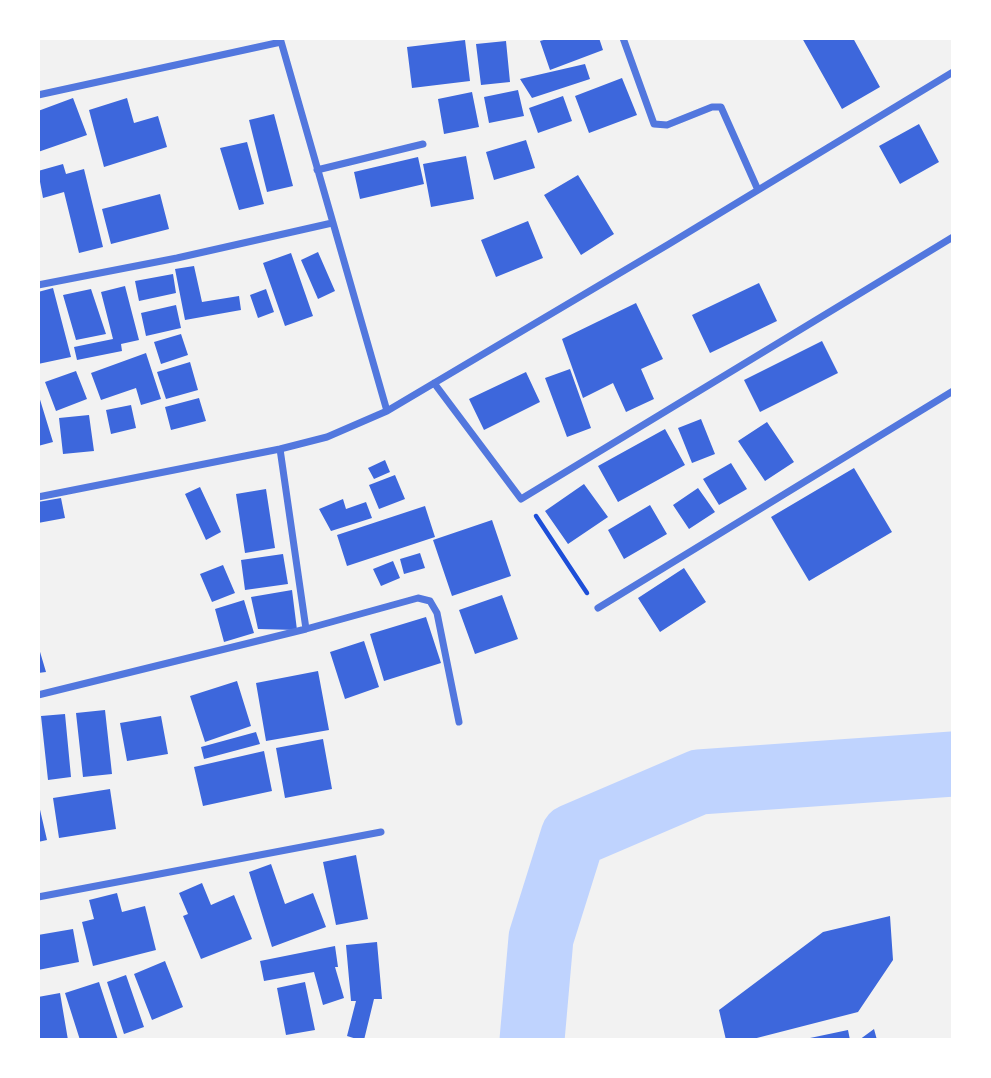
<!DOCTYPE html>
<html>
<head>
<meta charset="utf-8">
<style>
	body { margin:0 }
	#map { position:relative; width:991px; height:1078px; overflow:hidden; background:#f2f2f2; font-family:"PT Sans",sans-serif }
	canvas { display:block }
	.frame { position:absolute; inset:0; border:40px solid #fff; pointer-events:none }
</style>
</head>
<body>
<div id="map">
<canvas width="991" height="1078"></canvas>
<div class="frame"></div>
</div>
<script>
const ctx = document.querySelector('canvas').getContext('2d');
ctx.lineJoin = 'round';
function toPath(rows) {
  const path = new Path2D();
  for (const r of rows) {
    path.moveTo(r[0], r[1]);
    for (let i = 2; i < r.length; i += 2) path.lineTo(r[i], r[i + 1]);
  }
  return path;
}
function stroke(path, color, width, dash) {
  ctx.strokeStyle = color;
  ctx.lineWidth = width;
  ctx.lineCap = dash ? 'butt' : 'round';
  ctx.setLineDash(dash || []);
  ctx.stroke(path);
}
function paint(path, color) {
  ctx.fillStyle = color;
  ctx.fill(path, 'evenodd');
}
stroke(toPath([
	[532,1040,541,938,573,836,699,782,953,764]
]), '#bfd3fe', 65);
paint(toPath([
	[551,38,599,38,603,50,550,70,540,41],
	[802,38,853,38,880,87,842,109],
	[465,40,470,81,412,88,407,47],
	[506,41,510,82,481,85,476,44],
	[585,64,590,79,532,98,520,79],
	[622,78,637,115,589,133,575,96],
	[518,90,524,116,489,123,484,97],
	[472,92,479,127,444,134,438,99],
	[563,96,572,121,538,133,529,108],
	[73,98,87,135,38,152,38,111],
	[127,98,134,123,158,116,167,147,104,167,89,110],
	[274,114,293,186,267,192,249,120],
	[919,124,939,162,900,184,879,146],
	[526,140,535,168,494,180,486,152],
	[247,142,264,204,239,210,220,148],
	[466,156,474,199,431,207,423,164],
	[418,157,424,184,360,199,354,172],
	[63,164,66,174,84,169,103,247,79,253,64,192,43,198,38,171],
	[578,175,614,234,581,255,544,195],
	[160,194,169,229,111,244,102,209],
	[528,221,543,258,496,277,481,240],
	[318,252,335,291,318,299,301,260],
	[291,253,313,316,285,326,263,263],
	[194,266,202,302,239,296,241,310,185,320,175,269],
	[173,274,176,293,139,301,135,281],
	[759,283,777,321,710,353,692,315],
	[125,286,139,340,121,344,122,351,77,360,74,347,113,339,101,292],
	[53,288,71,357,38,364,38,292],
	[91,289,106,334,76,340,63,295],
	[266,289,274,312,258,318,250,295],
	[636,303,663,359,641,369,654,399,626,412,613,383,583,398,562,339],
	[176,305,181,328,146,336,141,313],
	[181,334,188,355,161,364,154,342],
	[822,341,838,373,760,412,744,380],
	[146,353,161,399,141,405,136,388,101,400,91,373],
	[190,362,198,390,166,399,157,372],
	[570,369,591,428,567,437,545,378],
	[76,371,87,399,56,411,45,382],
	[526,372,540,402,484,430,469,399],
	[38,393,53,442,38,446],
	[199,398,206,421,171,430,165,407],
	[131,405,136,428,111,434,106,410],
	[89,415,94,451,63,454,59,418],
	[701,419,715,454,692,463,678,428],
	[767,422,794,462,765,481,738,441],
	[665,429,685,465,618,502,598,466],
	[385,460,390,472,374,479,368,468],
	[731,463,747,489,719,505,703,479],
	[854,468,892,532,809,581,771,517],
	[395,475,405,499,379,509,369,485],
	[584,484,608,517,568,544,545,511],
	[200,487,221,532,206,540,185,494],
	[698,488,715,512,689,529,673,505],
	[266,489,275,548,245,553,236,494],
	[61,498,65,518,38,523,38,502],
	[343,499,346,509,366,502,372,518,331,531,319,509],
	[650,505,667,534,624,559,608,530],
	[425,506,435,537,347,566,337,535],
	[492,520,511,576,452,596,433,540],
	[420,553,425,568,404,574,400,559],
	[283,554,288,584,245,590,241,560],
	[393,561,400,578,381,586,373,569],
	[223,565,235,593,212,602,200,574],
	[684,568,706,602,660,632,638,598],
	[292,590,297,630,258,629,251,597],
	[502,595,518,639,475,654,459,610],
	[244,600,254,633,224,642,215,609],
	[426,617,441,663,384,681,370,634],
	[364,641,379,687,345,699,330,652],
	[38,645,46,672,38,673],
	[318,671,329,730,266,741,256,683],
	[237,681,251,726,205,742,190,696],
	[105,710,112,774,83,777,76,713],
	[65,714,71,777,48,780,41,716],
	[161,716,168,754,127,761,120,723],
	[256,732,260,744,204,759,201,747],
	[323,739,332,789,285,798,276,748],
	[264,751,272,791,203,806,194,767],
	[110,789,116,829,59,838,53,798],
	[38,801,47,840,38,842],
	[356,855,368,919,336,925,323,862],
	[271,864,285,904,313,893,326,927,272,947,249,872],
	[202,883,211,905,234,895,252,939,201,959,183,916,188,914,179,893],
	[117,893,122,912,145,906,156,950,93,966,82,922,94,919,89,900],
	[890,916,893,960,858,1012,749,1040,726,1040,719,1010,823,932],
	[73,929,79,962,38,970,38,935],
	[377,942,382,999,374,999,364,1040,360,1040,347,1036,356,1001,351,1001,346,945],
	[335,946,338,967,335,967,344,998,323,1005,314,972,264,981,260,961],
	[165,961,183,1007,152,1020,134,974],
	[126,975,144,1027,124,1034,107,982],
	[99,982,118,1040,80,1040,65,993],
	[305,982,315,1030,286,1035,277,988],
	[60,993,68,1040,38,1040,38,997],
	[874,1029,877,1040,859,1040],
	[848,1030,850,1040,810,1040,810,1038]
]), '#3d67dc');
stroke(toPath([
	[536,516,587,593]
]), '#1d4ed8', 4.5);
stroke(toPath([
	[280,38,387,411],
	[623,38,654,124,667,125,712,107,721,107,758,190],
	[38,95,281,42],
	[317,170,423,144],
	[38,285,177,258,332,223],
	[434,383,521,499,953,237],
	[38,497,280,449,327,437,387,411,669,244,953,72],
	[598,608,953,391],
	[306,629,418,598,430,601,437,613,459,722],
	[38,695,306,629,280,449],
	[38,897,381,832]
]), '#5277de', 7);
</script>
</body>
</html>
